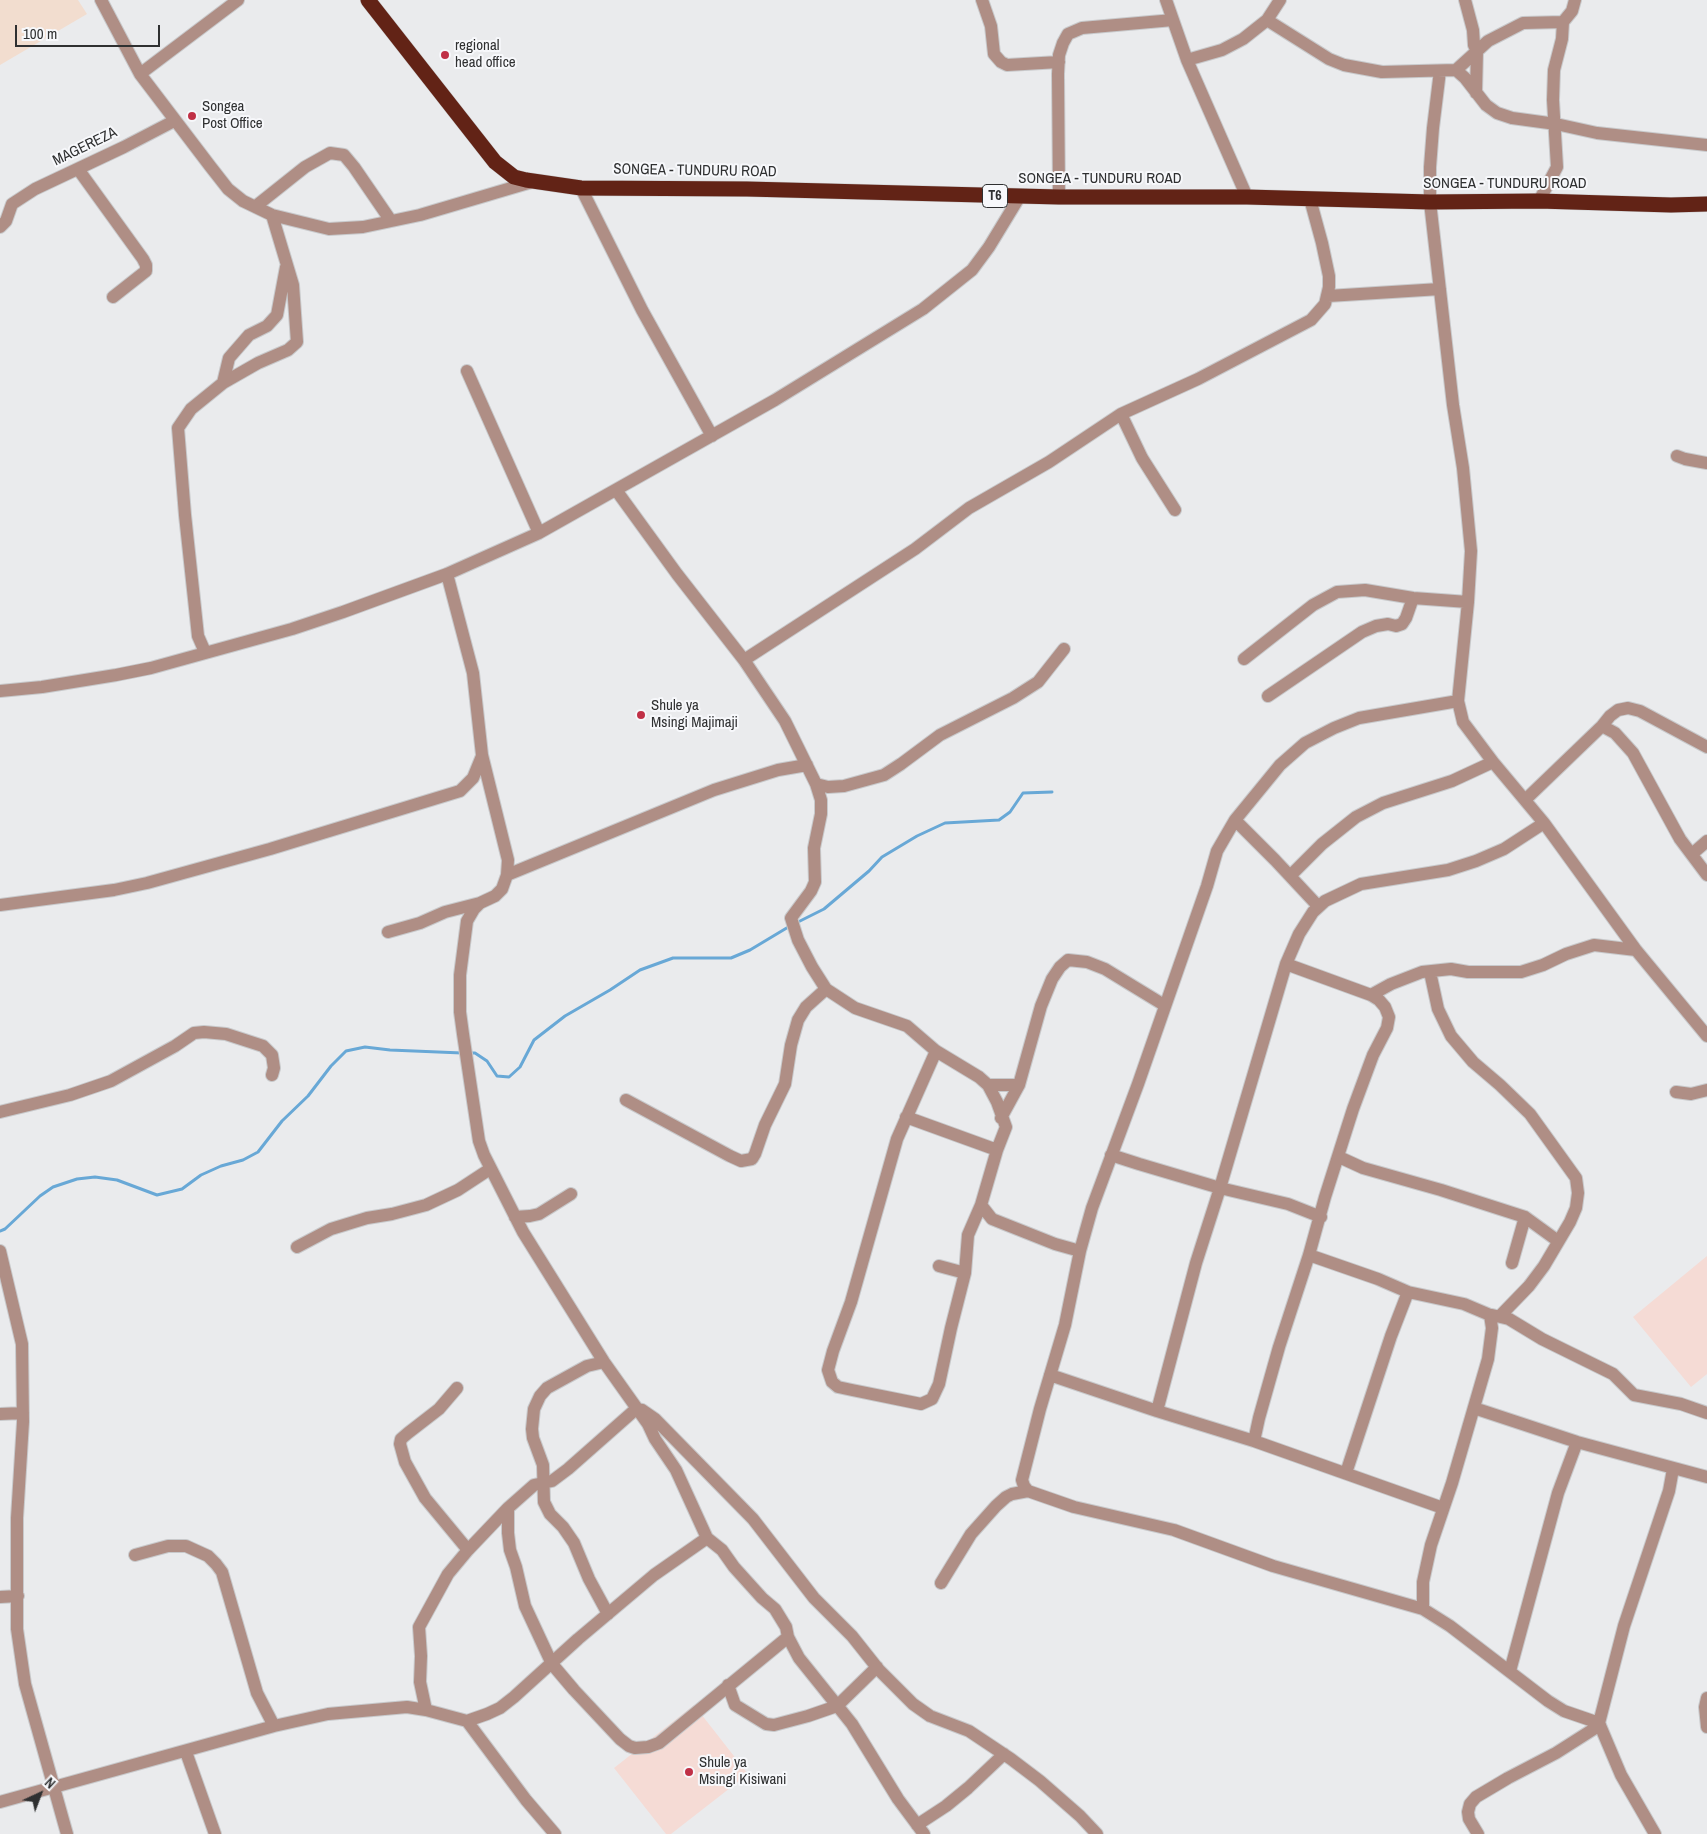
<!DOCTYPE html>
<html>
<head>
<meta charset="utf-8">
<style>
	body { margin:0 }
	#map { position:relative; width:1707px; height:1834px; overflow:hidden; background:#eaebed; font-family:"Archivo Narrow",sans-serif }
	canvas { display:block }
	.north { position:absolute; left:15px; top:1769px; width:50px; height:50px; -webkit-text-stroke:4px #f7f8fb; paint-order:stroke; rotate:43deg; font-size:14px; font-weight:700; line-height:20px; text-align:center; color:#2f3031 }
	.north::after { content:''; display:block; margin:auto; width:18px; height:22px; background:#2f3031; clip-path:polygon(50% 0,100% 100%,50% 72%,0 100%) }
	.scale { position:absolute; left:15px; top:25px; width:145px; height:22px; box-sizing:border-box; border:2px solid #2f3031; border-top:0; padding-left:6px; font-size:15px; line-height:18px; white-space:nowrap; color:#2f3031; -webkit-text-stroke:4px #f7f8fb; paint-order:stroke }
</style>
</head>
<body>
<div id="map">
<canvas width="1707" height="1834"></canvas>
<div class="north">N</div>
<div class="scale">100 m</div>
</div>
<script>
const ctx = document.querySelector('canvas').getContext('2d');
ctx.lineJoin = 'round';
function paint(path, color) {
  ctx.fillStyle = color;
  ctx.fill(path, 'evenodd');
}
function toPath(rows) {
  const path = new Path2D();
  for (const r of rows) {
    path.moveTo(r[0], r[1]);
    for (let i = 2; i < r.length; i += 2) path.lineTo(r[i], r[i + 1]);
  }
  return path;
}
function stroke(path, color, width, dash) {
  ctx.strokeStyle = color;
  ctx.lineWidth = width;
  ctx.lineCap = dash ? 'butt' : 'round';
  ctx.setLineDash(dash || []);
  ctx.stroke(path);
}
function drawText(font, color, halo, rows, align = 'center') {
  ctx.font = font + ' "Archivo Narrow",sans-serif';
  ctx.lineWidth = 4;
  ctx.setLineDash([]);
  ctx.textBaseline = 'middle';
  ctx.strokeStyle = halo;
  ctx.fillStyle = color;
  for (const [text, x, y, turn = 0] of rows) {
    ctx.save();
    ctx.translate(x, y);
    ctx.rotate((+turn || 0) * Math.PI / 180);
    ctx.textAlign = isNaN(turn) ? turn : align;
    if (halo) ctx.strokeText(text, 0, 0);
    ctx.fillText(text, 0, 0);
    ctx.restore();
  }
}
paint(toPath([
	[1707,1256,1707,1374,1691,1387,1633,1317],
	[694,1705,748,1774,671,1834,666,1834,614,1768]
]), '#f5dbd5');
paint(toPath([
	[0,0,78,0,87,14,0,65]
]), '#f2ddcf');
stroke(toPath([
	[796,923,824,909,869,871,882,857,917,836,945,823,999,820,1010,812,1023,793,1052,792],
	[469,1053,475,1053,487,1061,497,1076,509,1077,520,1067,534,1040,565,1016,610,990,640,970,673,958,731,958,750,950,790,926],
	[0,1231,5,1229,40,1196,53,1187,77,1179,95,1177,117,1180,157,1195,182,1189,201,1175,221,1166,243,1160,258,1152,282,1121,308,1096,331,1066,346,1051,365,1047,390,1050,462,1053]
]), '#68a8d6', 3);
const minor = toPath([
	[101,0,140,74,210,166,228,189,243,201,272,215,329,229,363,227,420,215,535,181],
	[982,0,991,26,994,54,1001,62,1007,65,1059,62],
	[1166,0,1187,60,1247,197],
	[1267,20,1329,59,1344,65,1382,72,1456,70,1477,51,1474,45,1473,30,1465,0],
	[1187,60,1222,50,1243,39,1267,20,1280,0],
	[1456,70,1465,78,1486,105,1497,113,1512,118,1556,124,1597,133,1707,145],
	[1440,71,1433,128,1430,167,1430,202,1453,405,1463,468,1471,551,1468,602,1458,701,1463,722,1493,762,1544,823,1636,950,1707,1036],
	[140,74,238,0],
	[1476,93,1477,51,1488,41,1523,23,1563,22],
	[78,169,143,259,146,265,146,271,113,297],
	[581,188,642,310,712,436],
	[1059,197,1058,74,1059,55,1063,43,1068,34,1082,28,1173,20],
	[1539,201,1557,167,1553,100,1554,70,1562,39,1563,22,1572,11,1575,0],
	[256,206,305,167,330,153,344,155,354,167,391,221],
	[0,227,6,221,12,204,35,189,124,147,174,121],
	[1328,296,1440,289],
	[467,371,539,533],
	[223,383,229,358,249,335,267,326,277,315,286,267],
	[1121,414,1142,458,1175,510],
	[1677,456,1685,459,1707,463],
	[616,490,677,574,744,660,915,549,969,508,1049,462,1121,414,1198,379,1311,320,1325,304,1329,287,1329,276,1322,243,1310,199],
	[447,574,473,673,482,755,508,860,507,875,502,889,495,896,480,903,474,909,467,921,460,975,460,1012,463,1034,479,1141,484,1155,523,1232,604,1362,648,1424,655,1439,676,1470,707,1538,722,1550,734,1567,762,1598,775,1609,786,1627,788,1637,799,1658,852,1724,898,1799,924,1834],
	[205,652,198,636,185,515,178,428,191,409,223,383,258,363,288,350,297,342,293,285,272,215],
	[1244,659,1313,605,1337,592,1365,590,1413,598,1468,602],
	[744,660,785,721,816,784,821,800,821,814,814,848,815,882,811,891,791,918,798,940,812,967,826,989,855,1008,907,1026,936,1051,979,1077,988,1085,997,1102,1006,1127,997,1150,981,1205],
	[0,691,42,687,116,675,151,668,292,629,343,612,447,574,539,533,775,400,923,309,972,270,989,247,1020,196],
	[1268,696,1362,632,1376,626,1388,624,1396,626,1402,624,1406,618,1413,598],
	[1458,701,1359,718,1334,728,1305,743,1280,765,1235,820,1217,851,1207,886,1138,1084,1092,1208,1080,1251,1065,1325,1040,1409,1022,1480,1024,1486,1028,1491,1074,1507,1174,1530,1273,1566,1423,1609,1450,1626,1548,1701,1564,1711,1599,1723],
	[1602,726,1615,733,1633,753,1680,839,1707,875],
	[816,784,828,787,844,786,884,775,901,764,940,735,1013,698,1038,682,1064,649],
	[1525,800,1602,726,1610,716,1618,710,1628,708,1640,711,1707,747],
	[1235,820,1275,860,1318,906],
	[1692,854,1707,841],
	[507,875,714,790,778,770,807,765],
	[1290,876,1322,844,1356,817,1383,803,1452,781,1493,762],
	[0,905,114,890,147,883,270,849,460,791,473,778,482,756],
	[388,932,420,923,445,912,480,903],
	[1430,972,1438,1009,1451,1036,1473,1062,1500,1085,1530,1114,1576,1178,1578,1193,1576,1208,1570,1222,1544,1266,1529,1286,1500,1316],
	[1371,995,1391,984,1422,972,1451,969,1468,972,1521,972,1543,965,1566,954,1594,945,1636,950],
	[936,1051,897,1139,851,1302,833,1351,828,1370,832,1382,838,1387,852,1390,921,1404,932,1399,939,1384,951,1328,965,1273,968,1235,981,1205,992,1219,1055,1244,1080,1251],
	[988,1085,1019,1085],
	[1676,1092,1691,1094,1707,1090],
	[626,1100,730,1156,741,1161,752,1159,755,1154,765,1125,785,1084,791,1045,798,1020,806,1007,826,989],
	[0,1112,70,1095,111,1081,175,1046,194,1033,204,1032,226,1034,263,1046,272,1055,274,1068,272,1075],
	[906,1117,997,1150],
	[1001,1118,1019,1085,1041,1006,1052,979,1060,967,1068,960,1087,962,1105,969,1164,1005],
	[1111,1155,1139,1164,1220,1188,1288,1204,1321,1217],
	[1339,1157,1363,1168,1441,1190,1525,1217,1558,1241],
	[515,1217,530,1216,539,1214,571,1194],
	[297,1247,331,1229,367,1218,392,1214,426,1205,458,1190,490,1169],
	[0,1251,22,1344,23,1422,17,1518,17,1629,25,1684,67,1834],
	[1309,1255,1378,1279,1408,1292,1464,1304,1490,1315,1492,1328,1488,1359,1452,1483,1431,1545,1423,1582,1423,1609],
	[1512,1263,1525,1217],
	[939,1266,965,1273],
	[1492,1315,1509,1319,1542,1339,1613,1374,1634,1395,1681,1404,1707,1413],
	[604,1362,587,1366,547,1388,540,1396,534,1409,532,1429,533,1438,543,1465,544,1502,550,1514,563,1527,574,1543,589,1579,608,1614],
	[1050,1375,1157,1411,1254,1441,1443,1508],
	[457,1388,439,1409,408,1433,401,1439,400,1444,405,1462,425,1498,468,1550],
	[1474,1408,1577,1442,1707,1477],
	[1157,1411,1196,1263,1220,1188,1286,964,1299,934,1313,912,1325,901,1361,884,1448,870,1476,861,1504,849,1544,823],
	[0,1414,23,1413],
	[1254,1441,1259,1418,1279,1347,1309,1255,1325,1197,1353,1109,1373,1055,1387,1028,1389,1017,1385,1007,1379,1000,1371,995,1286,964],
	[1346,1473,1391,1336,1408,1292],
	[508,1508,508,1533,510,1550,516,1567,525,1606,552,1664,574,1690,620,1739,629,1746,635,1748,648,1747,659,1743,788,1637],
	[135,1555,168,1546,186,1546,208,1556,216,1564,222,1572,257,1693,274,1726],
	[941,1583,971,1534,996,1506,1006,1497,1012,1494,1028,1491],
	[0,1597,18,1596],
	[1510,1671,1558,1493,1577,1442],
	[728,1685,735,1705,766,1724,774,1725,808,1716,837,1706,877,1667],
	[1707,1698,1705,1707,1707,1727],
	[426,1710,420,1682,421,1656,419,1627,448,1574,468,1550,508,1508,534,1485,552,1481,568,1469,636,1409,642,1410,655,1419,753,1519,814,1598,852,1636,879,1670,913,1704,930,1716,969,1731,1011,1759,1040,1781,1080,1816,1097,1834],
	[467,1721,526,1800,555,1834],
	[186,1752,215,1834],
	[0,1802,274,1726,328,1714,407,1707,426,1710,467,1721,487,1714,500,1708,514,1697,578,1639,654,1575,707,1538],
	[917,1825,946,1806,968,1788,1004,1754],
	[1478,1834,1469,1819,1468,1812,1470,1804,1476,1797,1508,1778,1556,1753,1600,1725],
	[1655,1834,1621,1775,1599,1723,1624,1626,1669,1491,1673,1469]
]);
const highway = toPath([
	[368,0,495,162,514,177,526,180,581,188,747,189,1059,197,1247,197,1430,202,1539,201,1671,205,1707,204]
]);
stroke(minor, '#c8c9cb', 14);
stroke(highway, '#c8c9cb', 16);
stroke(minor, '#af8e85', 12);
stroke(highway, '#622316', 15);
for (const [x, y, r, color] of [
	[445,55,5,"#c03046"],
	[192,116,5,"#c03046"],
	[641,715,5,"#c03046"],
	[689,1772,5,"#c03046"]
]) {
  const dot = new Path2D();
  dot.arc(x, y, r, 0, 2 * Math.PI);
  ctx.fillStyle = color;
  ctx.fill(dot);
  stroke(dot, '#f7f8fb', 2);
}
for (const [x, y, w] of [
	[995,196,25]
]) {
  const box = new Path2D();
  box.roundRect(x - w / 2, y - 11.5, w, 23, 4);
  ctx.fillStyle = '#f7f8fb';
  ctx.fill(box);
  stroke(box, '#2f3031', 1);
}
drawText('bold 14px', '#2f3031', null, [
	["T6",995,196]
]);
drawText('15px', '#2f3031', '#f7f8fb', [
	["regional",455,46],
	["head office",455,63],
	["Songea",202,107],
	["Post Office",202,124],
	["Shule ya",651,706],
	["Msingi Majimaji",651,723],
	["Shule ya",699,1763],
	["Msingi Kisiwani",699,1780]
], 'left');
drawText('15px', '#2f3031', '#f7f8fb', [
	["MAGEREZA",85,147,-26],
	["SONGEA - TUNDURU ROAD",695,171,1],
	["SONGEA - TUNDURU ROAD",1100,179],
	["SONGEA - TUNDURU ROAD",1505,184]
]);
</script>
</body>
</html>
